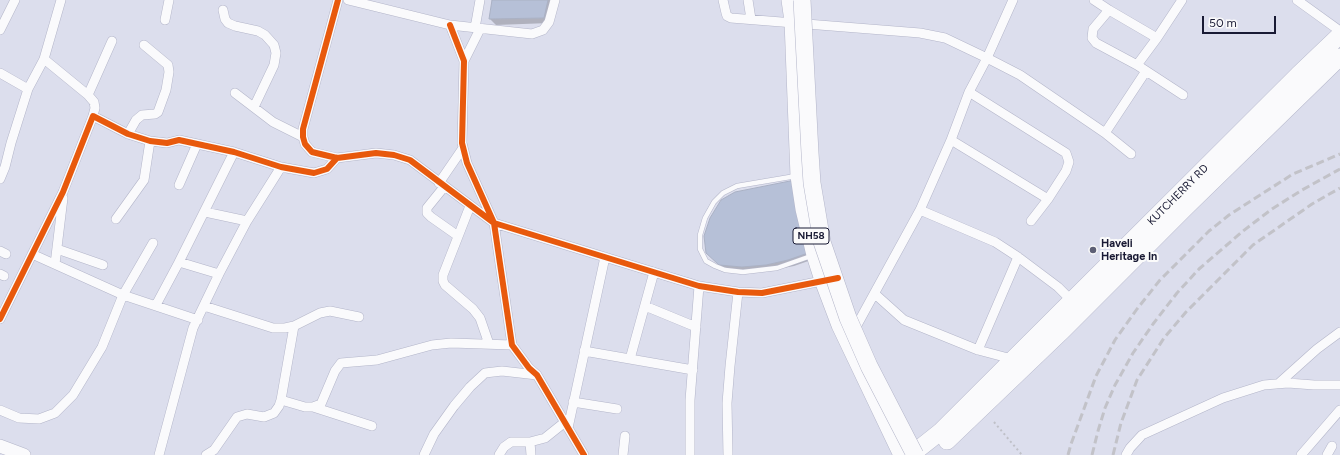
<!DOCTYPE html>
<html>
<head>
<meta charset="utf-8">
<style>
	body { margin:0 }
	#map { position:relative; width:1340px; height:455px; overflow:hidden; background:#dcdeed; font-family:Figtree,sans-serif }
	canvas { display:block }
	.scale { position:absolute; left:1202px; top:16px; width:74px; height:18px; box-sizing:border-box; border:2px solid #191a34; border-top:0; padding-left:5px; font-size:12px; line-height:14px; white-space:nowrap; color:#191a34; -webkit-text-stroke:3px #fbfbfb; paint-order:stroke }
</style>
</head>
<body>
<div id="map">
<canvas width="1340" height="455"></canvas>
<div class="scale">50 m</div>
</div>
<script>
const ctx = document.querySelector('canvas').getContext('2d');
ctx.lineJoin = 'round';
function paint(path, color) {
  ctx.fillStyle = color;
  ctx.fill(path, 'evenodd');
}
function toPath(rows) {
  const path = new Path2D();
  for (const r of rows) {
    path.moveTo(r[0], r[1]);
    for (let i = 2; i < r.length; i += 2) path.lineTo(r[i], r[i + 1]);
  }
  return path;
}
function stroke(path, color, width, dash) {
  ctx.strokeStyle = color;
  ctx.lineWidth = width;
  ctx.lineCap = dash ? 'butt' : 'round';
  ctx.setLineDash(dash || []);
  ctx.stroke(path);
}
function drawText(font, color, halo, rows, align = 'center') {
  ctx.font = font + ' Figtree,sans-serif';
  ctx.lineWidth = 4;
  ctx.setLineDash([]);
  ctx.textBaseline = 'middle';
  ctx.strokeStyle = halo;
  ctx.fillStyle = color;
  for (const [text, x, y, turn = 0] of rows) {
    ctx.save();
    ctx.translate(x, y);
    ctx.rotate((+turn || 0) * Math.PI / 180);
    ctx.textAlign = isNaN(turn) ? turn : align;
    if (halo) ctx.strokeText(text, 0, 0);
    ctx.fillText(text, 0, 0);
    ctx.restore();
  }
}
paint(toPath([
	[493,0,555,0,550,23,496,25,490,19],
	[721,201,817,258,794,266,773,270,726,271,713,259]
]), '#0003');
const building = toPath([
	[492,0,548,0,544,18,489,19,492,0],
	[795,180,811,252,788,260,766,265,742,267,719,265,706,253,704,236,710,218,721,200,735,192,795,180]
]);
paint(building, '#b6c0d7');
stroke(building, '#aab1c4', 1);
const lane = toPath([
	[796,176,737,186,723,193,714,202,705,218,700,235,700,249,706,261,715,266,725,270,743,272,777,268,811,256]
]);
const street = toPath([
	[338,0,303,129,303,137,305,144,312,152,337,158,376,153,394,155,410,160,494,223,512,345,529,368,537,375,584,455],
	[348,0,450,25,532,34,543,30,549,22,555,0],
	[723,0,726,13,727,16,731,18,920,33,945,38,987,58,1020,75,1105,133,1131,154],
	[748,0,751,19],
	[1094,0,1109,10,1157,38,1137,65],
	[1297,0,1340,31],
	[223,10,225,19,228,23,235,26,258,31,265,35,274,45,276,53,274,65,254,107],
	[1109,10,1093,29,1092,38,1096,43,1137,65,1183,95],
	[165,20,169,0],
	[450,25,464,61,462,143,467,163,494,223,699,286,738,292,762,293,827,280],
	[475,28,480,0],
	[0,30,15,0],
	[1157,38,1182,0],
	[44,59,88,95,94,102,95,108,93,116],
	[464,61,480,29],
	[0,73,28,89],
	[969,92,1066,153,1069,162,1066,171,1048,199,1031,221],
	[235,93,273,122,303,137],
	[88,95,112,41],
	[1105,133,1146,71],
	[128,134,136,120,142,115,155,114,158,112,166,90,169,72,168,65,144,45],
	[951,140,1048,199],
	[0,179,5,167,11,143,28,89,44,59,61,0],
	[439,183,463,148],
	[179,185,197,144],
	[444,187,427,208,427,213,431,217,458,236],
	[470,206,443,275,443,281,445,285,473,309,480,318,489,344],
	[920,210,995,242,1018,257,1058,287,1072,301],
	[205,212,247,221],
	[116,219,144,180,150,141],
	[57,249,103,265],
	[0,251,6,254],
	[32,254,123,295,198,320],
	[55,264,63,198],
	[0,274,4,276],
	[219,274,179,262,234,152],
	[875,294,904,320,978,350,1012,359],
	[156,305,179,262],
	[204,306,273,328,285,328,294,326,320,313,330,311,359,317],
	[645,306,696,327],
	[0,319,63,192,93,116,128,134,150,141,167,143,179,140,234,152,281,167,314,173,327,169,337,158],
	[857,325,920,210,951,140,969,92,987,58,1013,0],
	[978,350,1018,257],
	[584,351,693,370],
	[630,359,654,272],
	[1278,384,1317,349,1340,332],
	[281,400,305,407,313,407,321,404,335,371,341,363,377,360,432,345,451,343,512,345],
	[573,402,617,409],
	[313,407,372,426],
	[0,410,19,418,39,419,55,413,73,395,102,347,123,295,153,243],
	[568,428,605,257],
	[530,442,531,455],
	[159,455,193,328,219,274,247,221,281,167],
	[206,455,214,450,237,417,247,414,264,417,274,413,279,406,281,400,294,326],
	[424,455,434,434,454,406,470,387,485,373,502,371,537,375],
	[499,455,504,447,511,442,530,442,545,438,565,422],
	[623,455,625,436],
	[690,455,690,400,699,286],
	[728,455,727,403,730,366,738,292],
	[1126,455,1130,448,1142,435,1223,398,1264,385,1288,383,1314,385,1340,385],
	[1301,455,1340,410],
	[1327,455,1332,446]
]);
const secondary = toPath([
	[0,446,24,455]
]);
const highway = toPath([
	[790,0,793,21,799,176,804,209,815,255,823,280,840,325,902,455],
	[947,441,1063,330,1185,208,1340,57],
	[911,455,940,432,1298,75,1340,35]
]);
stroke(lane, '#b3b5c9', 5.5);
stroke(street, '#b3b5c9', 10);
stroke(secondary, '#b3b5c9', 14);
stroke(highway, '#b3b5c9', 18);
stroke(toPath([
	[994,422,1022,455]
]), '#bfc0c8', 2, [2, 3]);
stroke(lane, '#fafafc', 4.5);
stroke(street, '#fafafc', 9);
stroke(secondary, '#fafafc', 13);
stroke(highway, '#fafafc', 17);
stroke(toPath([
	[1068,455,1071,444,1096,376,1115,340,1137,309,1160,280,1209,231,1229,215,1293,174,1340,154],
	[1092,455,1098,431,1105,408,1115,385,1133,353,1153,324,1177,293,1199,269,1243,231,1272,209,1302,190,1340,169],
	[1113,455,1121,423,1137,380,1164,338,1186,312,1253,245,1312,204,1340,188]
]), '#c2c2c8', 3, [8, 4]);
const highwayBridge = toPath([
	[802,0,810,153,812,183,822,242,848,318,869,366,915,455]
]);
stroke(highwayBridge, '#b3b5c9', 18, []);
stroke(highwayBridge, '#fafafc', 17);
stroke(toPath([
	[338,0,303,129,303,137,305,144,312,152,337,158,376,153,394,155,410,160,494,223,512,345,529,368,537,375,584,455],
	[450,25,464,61,462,143,467,163,494,223,699,286,738,292,762,293,838,278],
	[0,319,63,192,93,116,128,134,150,141,167,143,179,140,234,152,281,167,314,173,327,169,337,158]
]), '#e8590c', 6);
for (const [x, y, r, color] of [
	[1093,250,4,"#5d5f75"]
]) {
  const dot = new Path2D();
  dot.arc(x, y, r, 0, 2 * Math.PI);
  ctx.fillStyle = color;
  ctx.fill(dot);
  stroke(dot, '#fbfbfb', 1.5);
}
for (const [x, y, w] of [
	[811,236,36]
]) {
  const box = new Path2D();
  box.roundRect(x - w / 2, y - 8, w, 16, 3);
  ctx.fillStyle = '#fbfbfb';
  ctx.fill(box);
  stroke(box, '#191a34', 1);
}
drawText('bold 10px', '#191a34', null, [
	["NH58",811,236]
]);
drawText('11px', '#191a34', '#fbfbfb', [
	["KUTCHERRY RD",1178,195,-45]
]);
drawText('bold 11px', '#191a34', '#fbfbfb', [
	["Haveli",1101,244],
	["Heritage In",1101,257]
], 'left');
</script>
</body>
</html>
